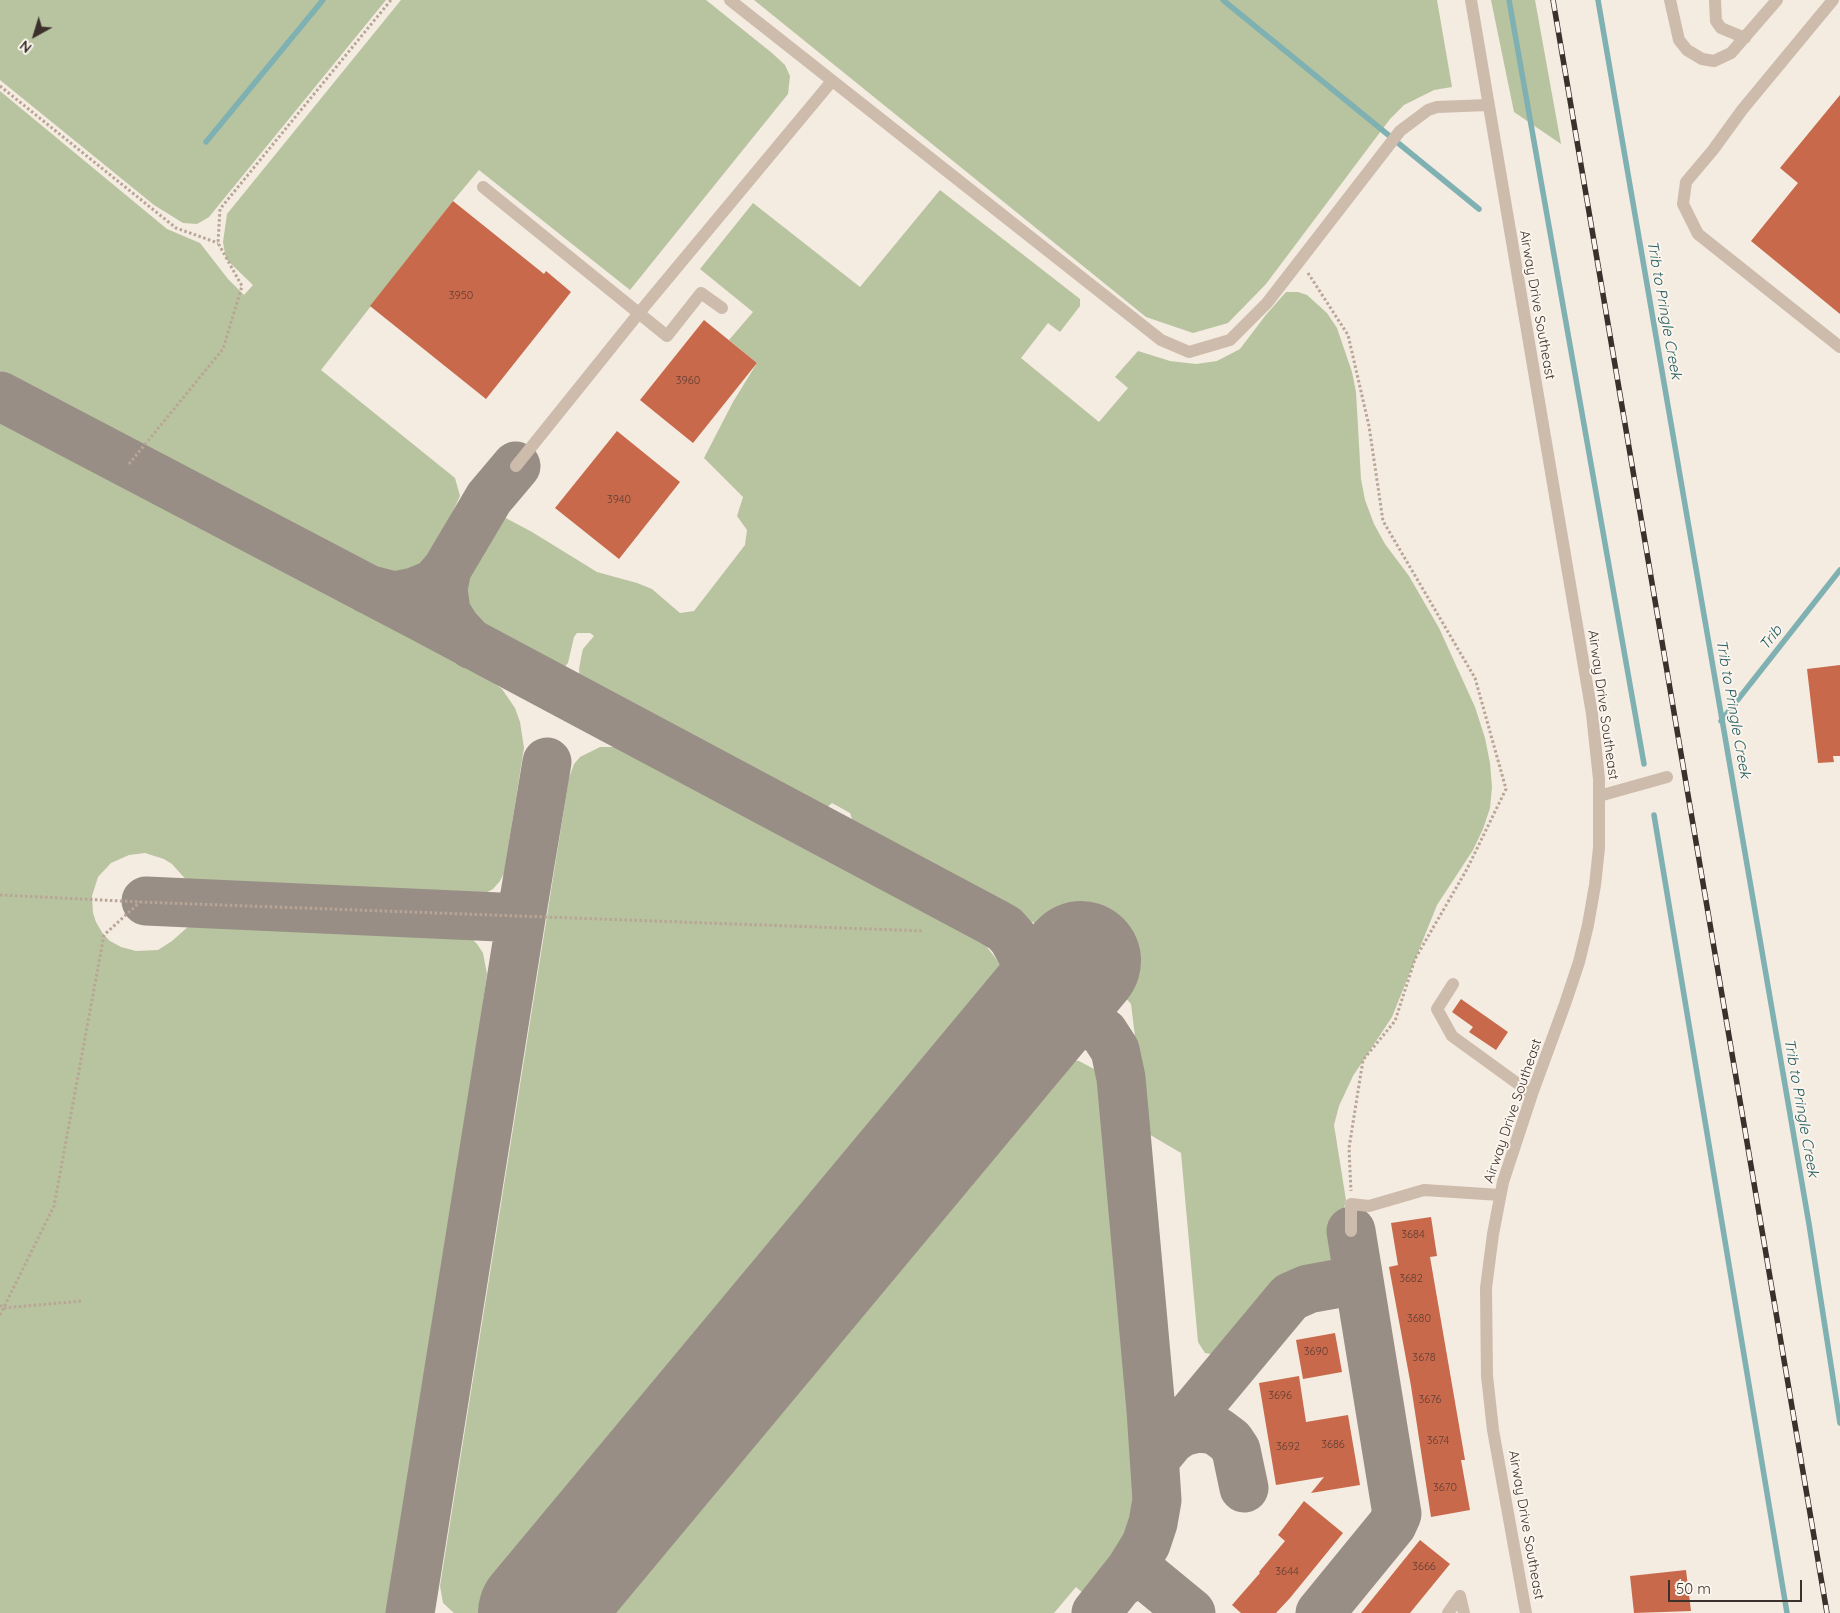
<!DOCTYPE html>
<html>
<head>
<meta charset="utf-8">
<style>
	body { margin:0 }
	#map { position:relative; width:1840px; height:1613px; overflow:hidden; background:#f4ebe1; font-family:Quicksand,sans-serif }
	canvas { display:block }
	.north { position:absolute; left:10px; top:10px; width:50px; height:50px; -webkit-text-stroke:4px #fbf5ee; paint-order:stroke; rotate:219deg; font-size:14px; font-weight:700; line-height:20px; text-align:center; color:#3b302b }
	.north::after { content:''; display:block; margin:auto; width:18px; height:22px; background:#3b302b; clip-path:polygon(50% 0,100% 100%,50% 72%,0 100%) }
	.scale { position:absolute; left:1668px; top:1580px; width:134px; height:22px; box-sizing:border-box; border:2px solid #3b302b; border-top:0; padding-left:6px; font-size:15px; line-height:18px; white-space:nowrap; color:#3b302b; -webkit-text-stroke:4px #fbf5ee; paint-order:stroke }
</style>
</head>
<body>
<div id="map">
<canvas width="1840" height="1613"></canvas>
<div class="north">N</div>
<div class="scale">50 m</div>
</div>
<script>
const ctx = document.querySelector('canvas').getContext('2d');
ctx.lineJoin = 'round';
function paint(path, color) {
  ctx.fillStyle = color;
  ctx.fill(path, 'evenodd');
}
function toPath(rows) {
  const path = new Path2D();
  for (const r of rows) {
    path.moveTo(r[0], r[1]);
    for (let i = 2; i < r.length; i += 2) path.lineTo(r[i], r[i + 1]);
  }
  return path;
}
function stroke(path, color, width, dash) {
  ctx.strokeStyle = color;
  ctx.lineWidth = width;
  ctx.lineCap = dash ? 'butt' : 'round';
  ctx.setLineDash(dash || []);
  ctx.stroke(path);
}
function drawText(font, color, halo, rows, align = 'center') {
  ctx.font = font + ' Quicksand,sans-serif';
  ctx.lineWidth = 4;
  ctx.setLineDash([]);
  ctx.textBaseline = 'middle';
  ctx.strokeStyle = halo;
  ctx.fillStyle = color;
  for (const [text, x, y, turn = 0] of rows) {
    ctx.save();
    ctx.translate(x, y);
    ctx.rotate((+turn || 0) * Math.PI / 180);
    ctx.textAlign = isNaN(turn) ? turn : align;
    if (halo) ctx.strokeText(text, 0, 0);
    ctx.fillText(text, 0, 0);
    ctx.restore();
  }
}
paint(toPath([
	[0,0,386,0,209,217,197,224,183,223,154,205,0,80],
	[401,0,706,0,772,53,785,65,790,76,788,94,630,290,479,170,453,201,321,370,455,478,460,496,432,555,423,566,412,573,388,576,372,570,0,371,0,91,167,229,200,243,228,279,244,295,253,285,226,259,223,242,227,214],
	[754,0,1437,0,1452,87,1434,90,1404,105,1390,119,1266,284,1228,323,1193,333,1146,317],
	[1491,0,1535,0,1561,144,1514,112],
	[940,190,1080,299,1080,306,1060,332,1048,323,1021,358,1099,422,1128,388,1115,377,1138,351,1170,361,1196,364,1217,361,1240,349,1265,316,1286,292,1298,292,1307,295,1327,313,1337,328,1352,372,1356,392,1361,479,1365,500,1374,524,1385,544,1409,576,1439,628,1475,707,1485,738,1490,763,1492,787,1490,808,1483,829,1473,850,1437,905,1392,1017,1353,1076,1339,1106,1334,1125,1346,1200,1339,1227,1342,1245,1342,1256,1339,1268,1332,1276,1313,1277,1285,1289,1277,1296,1229,1354,1223,1356,1205,1353,1198,1342,1181,1153,1147,1133,1131,1004,1123,995,1034,923,854,825,850,813,832,803,824,810,580,680,579,669,582,653,583,649,594,636,590,633,577,633,574,637,568,663,562,670,479,626,471,617,465,606,463,597,464,584,467,575,487,538,502,516,532,532,597,572,637,583,652,589,680,613,694,611,745,545,747,530,737,516,743,497,704,458,733,402,757,363,729,340,753,312,700,269,753,203,860,287],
	[0,418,482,674,502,689,515,708,520,722,524,748,504,873,500,881,493,889,473,900,204,890,189,883,172,864,164,859,145,853,129,855,111,863,98,877,92,896,93,913,96,922,103,934,110,941,121,947,136,951,158,950,172,941,190,925,203,920,448,929,469,936,477,944,483,953,487,974,479,1031,387,1613,0,1613],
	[600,747,620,747,966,932,987,947,1000,964,1001,983,991,1003,487,1609,482,1613,454,1613,443,1603,440,1586,569,778,574,764,580,757],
	[1064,1059,1079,1061,1094,1069,1098,1074,1100,1088,1135,1479,1136,1505,1132,1525,1115,1556,1084,1594,1076,1587,1054,1613,591,1613,1043,1070,1055,1061]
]), '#b8c4a0');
stroke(toPath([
	[1223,0,1479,209],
	[1509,0,1644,764],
	[1598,0,1809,1224,1840,1423],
	[206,142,323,0],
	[1721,721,1840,570],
	[1654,815,1787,1613]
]), '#7fb0b2', 5.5);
stroke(toPath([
	[0,396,427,620,993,922,1005,929,1013,938,1023,956,1026,967,1029,1001,1027,1025,1071,1017,1083,1019,1104,1033,1115,1050,1121,1078,1151,1410,1157,1500,1153,1523,1146,1544,1130,1570,1096,1613],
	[447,569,489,498,516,466],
	[367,589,394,596,414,592,434,584,447,569,443,589,446,612,456,628,472,645],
	[146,901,521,918],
	[1170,1440,1182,1432,1198,1428,1210,1429,1218,1432,1230,1441,1236,1450,1244,1488],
	[1155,1463,1159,1454,1290,1297,1308,1289,1341,1283,1352,1286,1361,1295],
	[1122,1582,1133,1575,1146,1576,1191,1613],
	[410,1613,521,918,547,762],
	[1320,1613,1392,1525,1397,1514,1351,1231]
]), '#988e86', 49);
stroke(toPath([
	[538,1613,1081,961]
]), '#988e86', 120);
paint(toPath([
	[1840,95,1840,314,1751,241,1798,183,1780,168],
	[453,201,544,274,546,271,571,292,486,399,370,306],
	[704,320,757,363,693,443,640,400],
	[617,431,680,482,619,559,555,508],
	[1840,665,1840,756,1833,756,1834,762,1818,763,1807,669],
	[1461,999,1508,1032,1496,1050,1469,1032,1473,1027,1452,1012],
	[1431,1217,1437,1256,1430,1257,1465,1460,1461,1460,1470,1510,1431,1517,1411,1386,1389,1267,1398,1265,1391,1223],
	[1335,1333,1342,1372,1303,1379,1296,1340],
	[1299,1376,1306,1422,1348,1415,1360,1485,1311,1493,1324,1477,1276,1485,1259,1383],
	[1304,1501,1343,1533,1290,1598,1276,1613,1241,1613,1232,1605,1260,1573,1259,1572,1285,1541,1278,1535],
	[1420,1540,1450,1564,1410,1613,1361,1613],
	[1686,1570,1691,1611,1634,1613,1630,1576]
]), '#c8694b');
stroke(toPath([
	[0,86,176,228,218,243],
	[1308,273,1348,335,1369,426,1383,521,1475,678,1506,789,1467,869,1415,959,1395,1021,1363,1060,1349,1148,1351,1191],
	[129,464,223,349,242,286,218,243,220,209,391,0],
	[0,895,140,902,924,931],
	[0,1305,3,1308,82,1301],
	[0,1315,54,1206,104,935,140,902]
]), '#b9a596', 3, [2.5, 2.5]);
stroke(toPath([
	[730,0,1161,340,1189,352,1230,340,1267,303,1400,131,1428,110,1437,107,1488,105],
	[1471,0,1592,714,1599,779,1599,848,1595,885,1588,925,1579,962,1565,1004,1532,1094,1503,1182,1493,1234,1486,1288,1487,1376,1493,1430,1526,1613],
	[1670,0,1679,40,1687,50,1702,59,1714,61,1731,53,1777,0],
	[1715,0,1716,21,1721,28,1745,38],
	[1833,0,1742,110,1713,150,1686,182,1683,204,1698,234,1840,347],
	[483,187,667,336,701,293,722,308],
	[516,466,639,313,832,81],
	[1599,796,1667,777],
	[1453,984,1437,1009,1452,1036,1532,1094],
	[1351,1231,1351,1204,1369,1206,1424,1190,1500,1195],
	[1448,1613,1460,1596,1464,1613]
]), '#cdbbac', 12);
const rail = toPath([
	[1553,0,1827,1613]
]);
stroke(rail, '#3b302b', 5.5);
stroke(rail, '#fbf5ee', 4, [11]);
drawText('11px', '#5e3e33', null, [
	["3950",461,296],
	["3960",688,381],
	["3940",619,500],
	["3684",1413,1235],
	["3682",1411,1279],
	["3680",1419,1319],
	["3690",1316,1352],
	["3678",1424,1358],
	["3696",1280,1396],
	["3676",1430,1400],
	["3674",1438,1441],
	["3686",1333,1445],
	["3692",1288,1447],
	["3670",1445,1488],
	["3666",1424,1567],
	["3644",1287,1572]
]);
drawText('14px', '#3b302b', '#fbf5ee', [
	["Airway Drive Southeast",1537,305,80],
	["Airway Drive Southeast",1603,705,82],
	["Airway Drive Southeast",1513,1111,-71],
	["Airway Drive Southeast",1526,1525,80]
]);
drawText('italic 15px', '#1f5a5e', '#fbf5ee', [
	["Trib to Pringle Creek",1664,310,80],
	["Trib",1771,638,-52],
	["Trib to Pringle Creek",1733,709,80],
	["Trib to Pringle Creek",1801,1108,80]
]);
</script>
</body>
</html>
